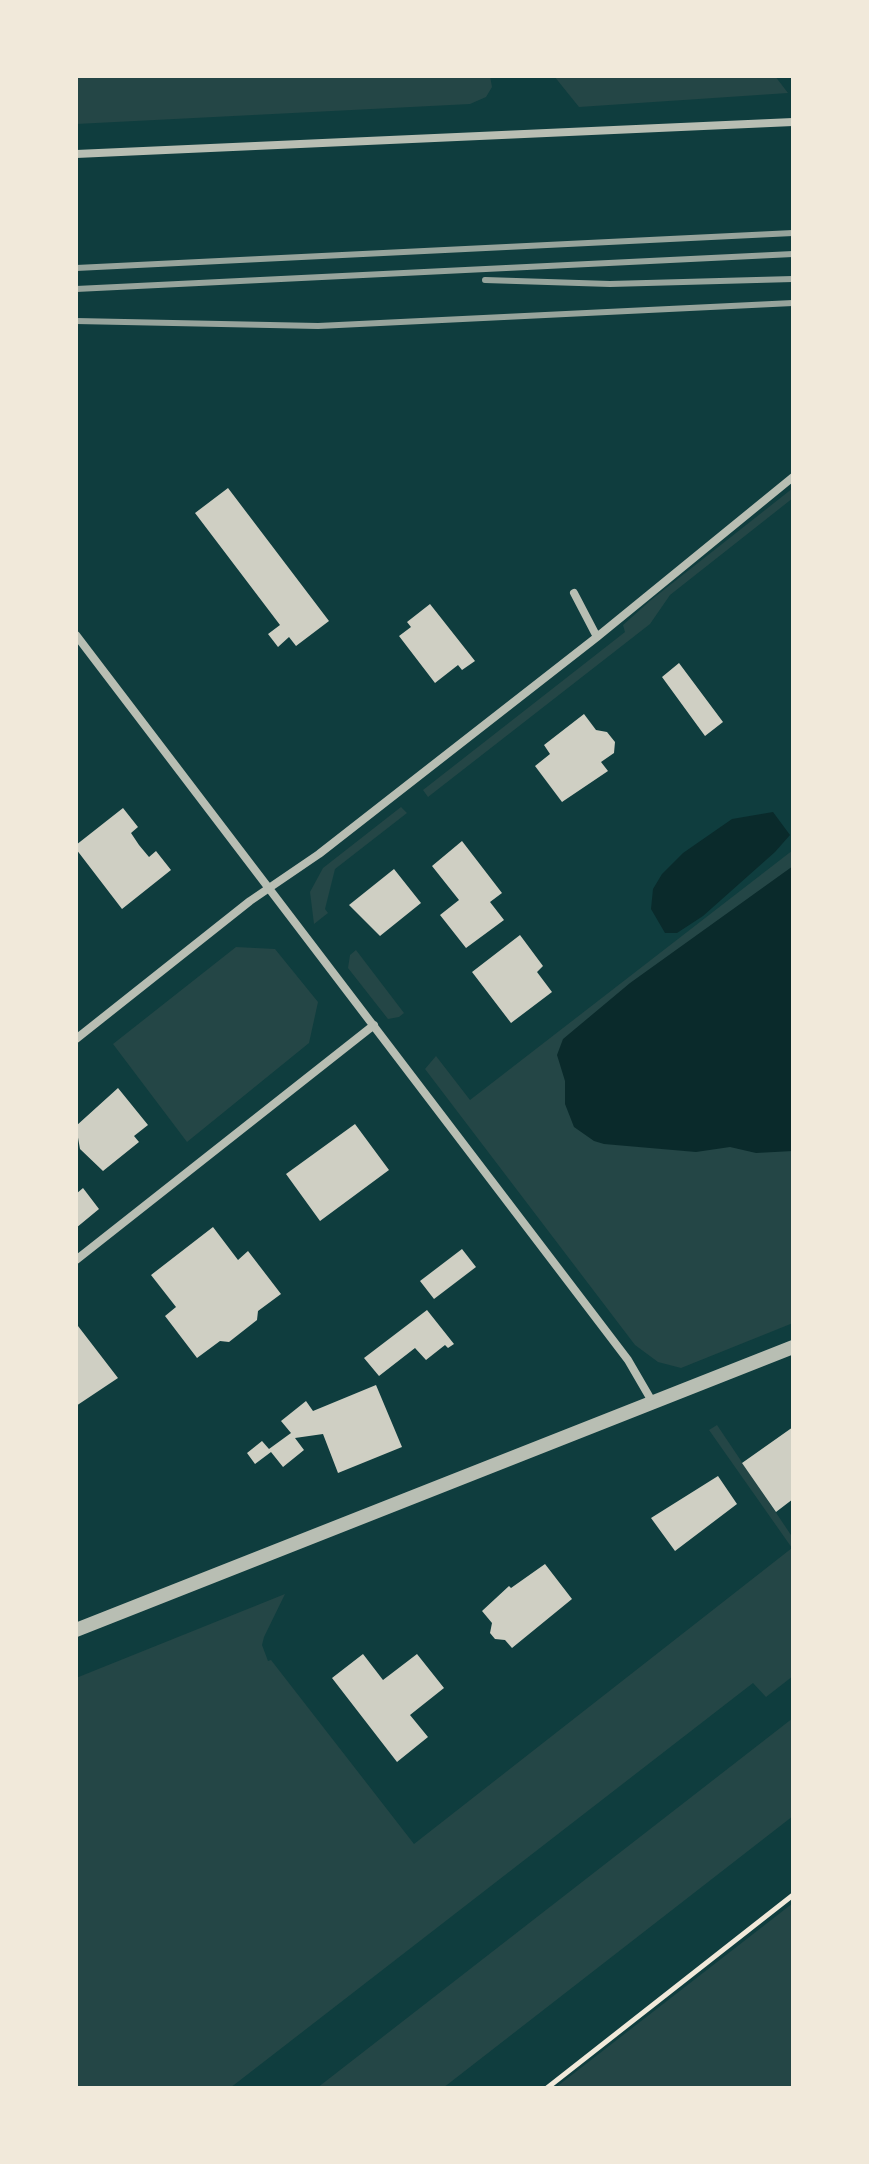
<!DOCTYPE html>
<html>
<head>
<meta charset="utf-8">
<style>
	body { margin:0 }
	#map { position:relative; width:869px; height:2164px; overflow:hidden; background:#0f3d3e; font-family:Poppins,sans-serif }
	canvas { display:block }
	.frame { position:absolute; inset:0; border:78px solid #f1e9da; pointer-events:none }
</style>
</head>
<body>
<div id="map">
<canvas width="869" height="2164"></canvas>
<div class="frame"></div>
</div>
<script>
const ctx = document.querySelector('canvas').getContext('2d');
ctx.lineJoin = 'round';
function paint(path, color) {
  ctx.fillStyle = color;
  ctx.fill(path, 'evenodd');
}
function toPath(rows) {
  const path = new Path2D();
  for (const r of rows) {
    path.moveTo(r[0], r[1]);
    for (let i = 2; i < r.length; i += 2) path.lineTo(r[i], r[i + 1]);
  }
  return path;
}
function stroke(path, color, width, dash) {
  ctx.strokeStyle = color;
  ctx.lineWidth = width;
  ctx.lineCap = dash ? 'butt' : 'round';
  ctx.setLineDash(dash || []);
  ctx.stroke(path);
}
paint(toPath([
	[76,76,490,76,492,87,486,97,470,104,76,124],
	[554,76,775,76,788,93,579,107],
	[793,488,793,498,670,595,650,624,428,797,423,790,625,632,623,625,651,600],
	[401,807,407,813,335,869,325,909,328,913,314,924,310,892,323,868],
	[793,850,793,1019,770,1146,793,1149,793,1323,681,1368,658,1362,635,1345,425,1069,436,1056,470,1100],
	[236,947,275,949,318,1002,309,1043,187,1142,113,1044],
	[356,950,404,1013,399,1017,388,1019,348,968,350,955],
	[717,1425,793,1538,793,1676,766,1697,753,1683,230,2088,76,2088,76,1678,285,1594,264,1637,262,1645,268,1661,271,1660,414,1844,792,1548,709,1430],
	[793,1718,793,1816,443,2088,317,2088],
	[793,1903,793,2088,555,2088]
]), '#244646');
paint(toPath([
	[773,812,790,835,775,852,703,916,677,933,665,933,651,909,653,889,662,874,683,853,732,819],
	[793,866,793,1151,756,1153,730,1147,696,1152,604,1144,594,1141,574,1127,565,1104,565,1081,557,1055,563,1039,630,983]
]), '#0a2a2b');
paint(toPath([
	[228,488,329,621,296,646,289,637,278,647,268,634,280,625,195,513],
	[430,604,475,661,462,670,458,665,435,683,399,636,411,627,407,622],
	[679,663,723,722,705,736,662,677],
	[584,714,596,730,607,732,615,742,614,753,601,762,608,771,562,802,535,766,550,754,544,745],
	[123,808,138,827,131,833,139,845,149,857,156,851,171,870,122,909,76,849,76,845],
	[462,841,502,893,490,902,504,920,466,948,440,915,459,900,432,866],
	[394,869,421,903,380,936,349,905],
	[520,935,543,966,537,972,552,992,511,1023,472,972],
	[118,1088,148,1125,134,1136,139,1142,103,1171,80,1149,76,1126],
	[355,1124,389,1170,320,1221,286,1174],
	[83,1188,99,1209,76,1228,76,1194],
	[213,1227,238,1260,248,1251,281,1294,258,1311,257,1320,229,1342,220,1341,197,1358,165,1316,176,1307,151,1275],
	[462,1249,476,1267,434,1299,420,1281],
	[427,1310,454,1344,448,1348,445,1345,426,1360,415,1348,379,1376,364,1358],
	[78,1326,118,1378,76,1406,76,1328],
	[376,1385,402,1447,338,1473,323,1434,295,1438,304,1450,283,1467,271,1452,255,1464,247,1453,262,1441,269,1449,291,1433,281,1421,306,1401,313,1411],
	[793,1427,793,1499,776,1512,742,1463],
	[718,1476,737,1504,675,1551,651,1518],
	[545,1564,572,1599,512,1648,505,1640,495,1639,490,1633,492,1623,482,1611,509,1586,511,1588],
	[363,1654,383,1680,417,1654,444,1688,410,1715,428,1737,397,1762,332,1678]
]), '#cfcfc3');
stroke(toPath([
	[547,2088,793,1895]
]), '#f1e9da', 5);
stroke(toPath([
	[76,154,793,122],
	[574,593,597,637],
	[76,635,628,1360,653,1403],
	[76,1039,250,901,319,854,597,637,793,477],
	[76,1260,374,1025]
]), '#b8beb3', 8);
stroke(toPath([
	[76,1630,793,1347]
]), '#b8beb3', 14);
stroke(toPath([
	[76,268,793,233],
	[485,280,610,284,793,279],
	[76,289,793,254],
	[76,321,318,326,793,303]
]), '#97a49c', 6);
</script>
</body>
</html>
